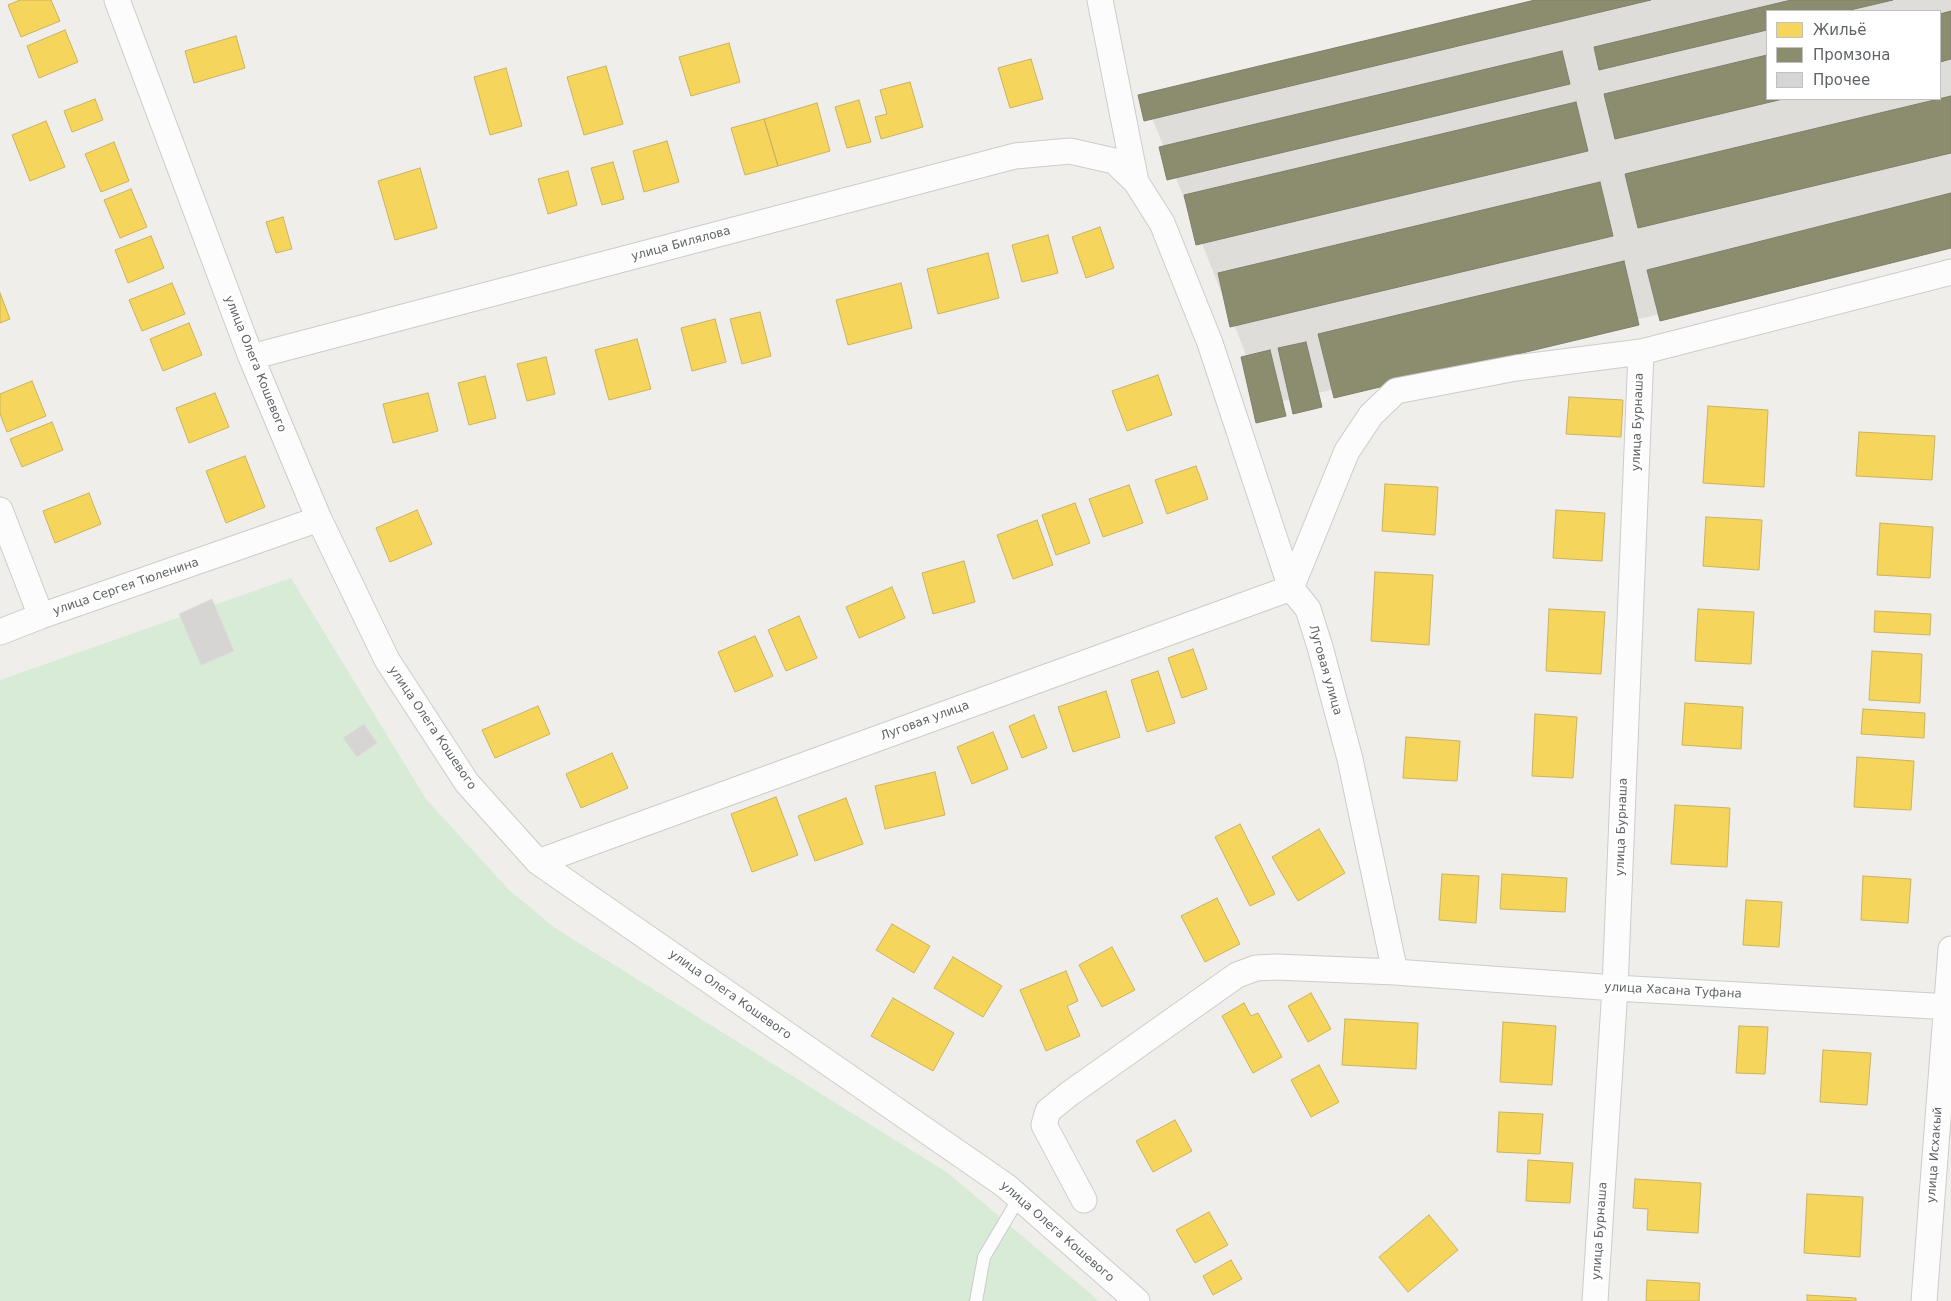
<!DOCTYPE html>
<html>
<head>
<meta charset="utf-8">
<style>
	body { margin:0 }
	#map { position:relative; width:1951px; height:1301px; overflow:hidden; background:#efeeea; font-family:"DejaVu Sans",sans-serif }
	canvas { display:block }
	.legend { position:absolute; left:1766px; top:10px; width:175px; height:90px; box-sizing:border-box; background:#fff; border:1px solid #bfc1c3; margin:0; padding:6px 9px; list-style:none; font-size:15px; color:#5f6368 }
	.legend li { display:flex; align-items:center; gap:10px; height:25px }
	.legend b { width:25px; border:1px solid #bfc1c3 }
</style>
</head>
<body>
<div id="map">
<canvas width="1951" height="1301"></canvas>
<ul class="legend">
<li><b style="height:14px;background:#f6d55c"></b>Жильё</li>
<li><b style="height:14px;background:#8c8c6e"></b>Промзона</li>
<li><b style="height:14px;background:#d6d5d3"></b>Прочее</li>
</ul>
</div>
<script>
const ctx = document.querySelector('canvas').getContext('2d');
ctx.lineJoin = 'round';
function paint(path, color) {
  ctx.fillStyle = color;
  ctx.fill(path, 'evenodd');
}
function toPath(rows) {
  const path = new Path2D();
  for (const r of rows) {
    path.moveTo(r[0], r[1]);
    for (let i = 2; i < r.length; i += 2) path.lineTo(r[i], r[i + 1]);
  }
  return path;
}
function stroke(path, color, width, dash) {
  ctx.strokeStyle = color;
  ctx.lineWidth = width;
  ctx.lineCap = dash ? 'butt' : 'round';
  ctx.setLineDash(dash || []);
  ctx.stroke(path);
}
function drawText(font, color, halo, rows, align = 'center') {
  ctx.font = font + ' "DejaVu Sans",sans-serif';
  ctx.lineWidth = 5;
  ctx.setLineDash([]);
  ctx.textBaseline = 'middle';
  ctx.strokeStyle = halo;
  ctx.fillStyle = color;
  for (const [text, x, y, turn = 0] of rows) {
    ctx.save();
    ctx.translate(x, y);
    ctx.rotate((+turn || 0) * Math.PI / 180);
    ctx.textAlign = isNaN(turn) ? turn : align;
    if (halo) ctx.strokeText(text, 0, 0);
    ctx.fillText(text, 0, 0);
    ctx.restore();
  }
}
paint(toPath([
	[1562,0,1951,0,1951,247,1266,405,1145,100],
	[1767,11,1940,11,1940,99,1767,99]
]), '#dfddda');
paint(toPath([
	[291,578,426,799,508,889,555,928,948,1173,1099,1301,0,1301,0,680]
]), '#d8ebd6');
const homes = toPath([
	[20,0,51,0,60,21,21,37,8,5,20,0],
	[65,30,78,62,39,78,27,46,65,30],
	[236,36,245,68,194,83,185,51,236,36],
	[729,43,740,82,691,96,679,57,729,43],
	[1031,59,1043,99,1010,108,998,68,1031,59],
	[606,66,623,124,584,135,567,77,606,66],
	[506,68,522,126,490,135,474,77,506,68],
	[910,82,923,127,881,139,875,117,887,114,880,90,910,82],
	[95,99,103,120,72,132,64,111,95,99],
	[859,100,871,142,847,148,835,107,859,100],
	[817,103,830,151,778,166,764,119,817,103],
	[764,119,778,166,745,175,731,128,764,119],
	[46,121,65,167,30,181,12,135,46,121],
	[667,141,679,182,644,192,633,151,667,141],
	[114,142,129,181,101,192,85,154,114,142],
	[613,162,624,199,602,205,591,168,613,162],
	[420,168,437,228,395,240,378,181,420,168],
	[568,171,577,205,548,214,538,179,568,171],
	[131,189,147,227,120,238,104,200,131,189],
	[283,217,292,249,276,253,266,222,283,217],
	[1100,227,1114,268,1086,278,1072,237,1100,227],
	[1048,235,1058,273,1022,282,1012,245,1048,235],
	[151,236,164,268,128,283,115,250,151,236],
	[988,253,999,298,938,314,927,269,988,253],
	[172,283,185,314,142,331,129,300,172,283],
	[901,283,912,328,848,345,836,300,901,283],
	[0,293,10,319,0,323,0,293],
	[760,312,771,356,742,364,730,319,760,312],
	[715,319,726,362,692,371,681,328,715,319],
	[189,323,202,355,163,371,150,339,189,323],
	[637,339,651,389,609,400,595,350,637,339],
	[546,357,555,394,527,401,517,364,546,357],
	[1158,375,1172,415,1127,431,1112,391,1158,375],
	[485,376,496,418,469,425,458,383,485,376],
	[32,381,46,416,7,432,0,414,0,394,32,381],
	[215,393,229,427,189,443,176,408,215,393],
	[428,393,438,431,393,443,383,404,428,393],
	[1569,397,1623,400,1621,437,1566,434,1569,397],
	[1708,406,1768,410,1764,487,1703,483,1708,406],
	[52,422,63,450,22,467,10,439,52,422],
	[1859,432,1935,436,1932,480,1856,476,1859,432],
	[245,456,265,507,226,523,206,471,245,456],
	[1196,466,1208,499,1167,514,1155,480,1196,466],
	[1385,484,1438,487,1435,535,1382,531,1385,484],
	[1129,485,1143,523,1103,537,1089,499,1129,485],
	[89,493,101,524,55,543,43,511,89,493],
	[1075,503,1090,543,1056,555,1042,515,1075,503],
	[417,510,432,544,390,562,376,528,417,510],
	[1556,510,1605,513,1602,561,1553,558,1556,510],
	[1706,517,1762,520,1759,570,1703,566,1706,517],
	[1037,520,1053,565,1013,579,997,535,1037,520],
	[1880,523,1933,527,1930,578,1877,575,1880,523],
	[964,561,975,602,933,614,922,573,964,561],
	[1375,572,1433,575,1429,645,1371,641,1375,572],
	[892,587,905,618,859,638,846,607,892,587],
	[1549,609,1605,612,1601,674,1546,671,1549,609],
	[1698,609,1754,612,1751,664,1695,661,1698,609],
	[1875,611,1931,614,1930,635,1874,632,1875,611],
	[799,616,817,658,786,671,768,630,799,616],
	[755,636,773,676,735,692,718,652,755,636],
	[1193,649,1207,689,1182,698,1168,658,1193,649],
	[1872,651,1922,654,1920,703,1869,700,1872,651],
	[1158,671,1175,723,1147,732,1131,680,1158,671],
	[1106,691,1120,737,1073,752,1058,707,1106,691],
	[1685,703,1743,707,1741,749,1682,745,1685,703],
	[538,706,550,734,495,758,482,730,538,706],
	[1863,709,1925,713,1924,738,1861,734,1863,709],
	[1535,714,1577,717,1573,778,1532,776,1535,714],
	[1034,715,1047,748,1022,758,1009,726,1034,715],
	[993,732,1008,769,972,784,957,747,993,732],
	[1406,737,1460,741,1457,781,1403,778,1406,737],
	[612,753,628,788,581,808,566,774,612,753],
	[1857,757,1914,761,1911,810,1854,807,1857,757],
	[935,772,945,815,885,829,875,786,935,772],
	[776,797,798,855,752,872,731,814,776,797],
	[846,798,863,844,815,861,798,816,846,798],
	[1675,805,1730,808,1727,867,1671,864,1675,805],
	[1240,824,1275,894,1250,906,1215,837,1240,824],
	[1319,829,1345,873,1298,901,1272,857,1319,829],
	[1442,874,1479,876,1476,923,1439,920,1442,874],
	[1502,874,1567,878,1565,912,1500,909,1502,874],
	[1863,876,1911,879,1908,923,1861,920,1863,876],
	[1217,898,1240,944,1205,962,1181,916,1217,898],
	[1746,900,1782,902,1779,947,1743,945,1746,900],
	[892,924,930,946,914,973,876,950,892,924],
	[1112,947,1135,990,1102,1007,1079,965,1112,947],
	[953,957,1002,986,983,1017,934,988,953,957],
	[1066,971,1078,1001,1067,1006,1080,1036,1046,1051,1020,990,1066,971],
	[1311,993,1331,1029,1308,1042,1288,1006,1311,993],
	[893,998,954,1033,933,1071,871,1036,893,998],
	[1244,1003,1251,1016,1258,1013,1282,1057,1253,1073,1222,1016,1244,1003],
	[1345,1019,1418,1023,1416,1069,1342,1065,1345,1019],
	[1503,1022,1556,1026,1552,1085,1500,1082,1503,1022],
	[1739,1026,1768,1027,1765,1074,1736,1073,1739,1026],
	[1823,1050,1871,1053,1867,1105,1820,1102,1823,1050],
	[1319,1065,1339,1102,1311,1117,1291,1080,1319,1065],
	[1499,1112,1543,1114,1540,1154,1497,1152,1499,1112],
	[1175,1120,1192,1151,1153,1172,1136,1141,1175,1120],
	[1528,1160,1573,1163,1570,1203,1526,1201,1528,1160],
	[1635,1179,1701,1183,1698,1233,1647,1230,1648,1209,1633,1208,1635,1179],
	[1807,1194,1863,1197,1860,1257,1804,1253,1807,1194],
	[1209,1212,1228,1245,1195,1263,1176,1230,1209,1212],
	[1429,1215,1458,1250,1408,1292,1379,1257,1429,1215],
	[1231,1260,1242,1279,1213,1295,1203,1276,1231,1260],
	[1647,1280,1700,1283,1699,1301,1646,1301,1647,1280],
	[1807,1295,1856,1298,1856,1301,1807,1301,1807,1295]
]);
paint(homes, '#f6d55c');
stroke(homes, '#c9b360', 1);
const industry = toPath([
	[1535,0,1651,0,1144,121,1138,95,1535,0],
	[1791,0,1893,0,1846,11,1767,11,1767,30,1599,70,1594,47,1791,0],
	[1951,11,1951,59,1940,62,1940,14,1951,11],
	[1562,51,1570,84,1167,180,1159,147,1562,51],
	[1767,55,1767,99,1783,99,1615,139,1604,94,1767,55],
	[1951,96,1951,153,1638,228,1625,174,1951,96],
	[1576,102,1588,151,1196,245,1184,195,1576,102],
	[1600,182,1613,236,1230,327,1218,273,1600,182],
	[1951,193,1951,248,1660,321,1647,270,1951,193],
	[1624,261,1639,325,1334,398,1318,334,1624,261],
	[1306,342,1322,407,1293,414,1278,348,1306,342],
	[1270,350,1286,416,1256,423,1241,357,1270,350]
]);
paint(industry, '#8c8c6e');
stroke(industry, '#7e806c', 1);
const building = toPath([
	[212,599,234,651,201,665,179,614,212,599],
	[364,724,377,743,357,757,343,738,364,724]
]);
paint(building, '#d6d5d3');
stroke(building, '#deddd9', 1);
const lane = toPath([
	[976,1301,984,1257,1019,1198]
]);
const street = toPath([
	[117,0,251,357,319,519,387,660,467,783,538,862,1006,1186,1137,1301],
	[1100,0,1136,182],
	[251,357,1015,156,1070,151,1114,161,1136,182,1162,223,1210,343,1291,588,1347,451,1371,415,1396,391,1516,368,1641,352,1951,272],
	[0,510,41,616,319,519],
	[0,632,41,616],
	[538,862,1291,588,1308,609,1320,647,1350,759,1395,972],
	[1084,1200,1044,1125,1048,1111,1069,1094,1237,975,1256,968,1276,967,1395,972,1615,988,1951,1007],
	[1595,1301,1615,988,1641,352],
	[1924,1301,1951,949]
]);
stroke(lane, '#cbcccc', 14);
stroke(street, '#cbcccc', 27);
stroke(lane, '#fdfcfc', 12);
stroke(street, '#fdfcfc', 25);
drawText('12px', '#5f6368', '#fff', [
	["улица Билялова",681,244,-15],
	["улица Олега Кошевого",255,364,68],
	["улица Бурнаша",1638,422,-88],
	["улица Сергея Тюленина",126,587,-19],
	["Луговая улица",1325,670,74],
	["Луговая улица",925,721,-20],
	["улица Олега Кошевого",432,728,56],
	["улица Бурнаша",1622,827,-88],
	["улица Хасана Туфана",1673,991,3],
	["улица Олега Кошевого",730,995,35],
	["улица Исхакый",1935,1155,-86],
	["улица Бурнаша",1600,1231,-86],
	["улица Олега Кошевого",1057,1232,41]
]);
</script>
</body>
</html>
